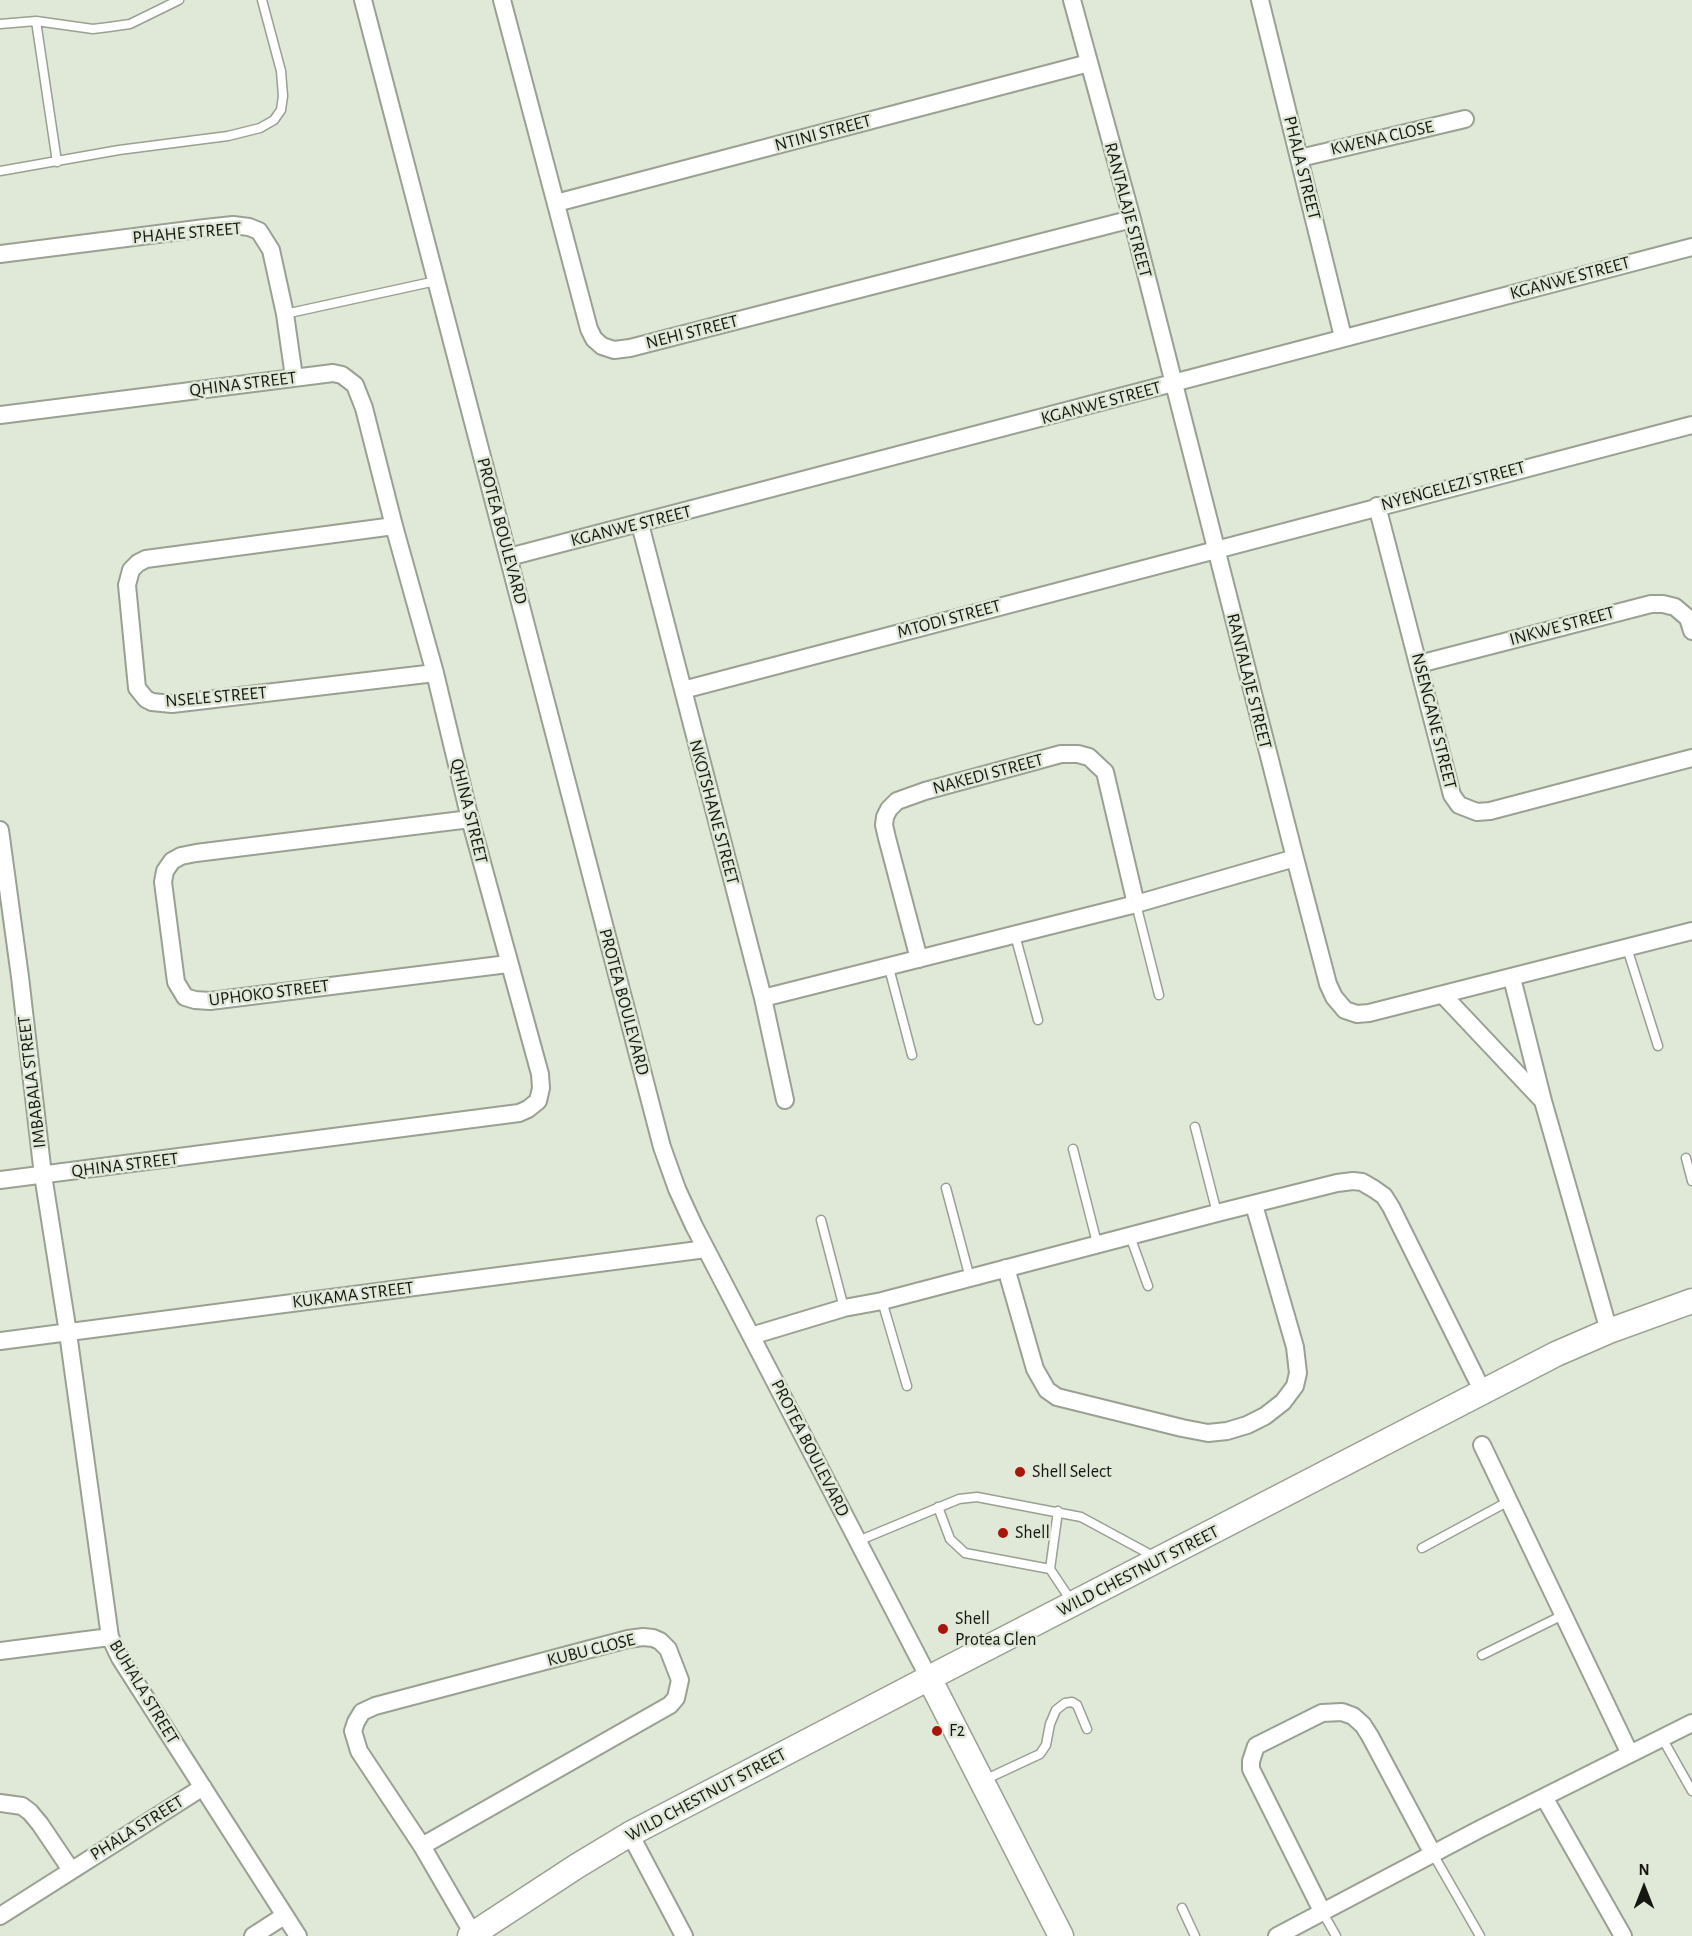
<!DOCTYPE html>
<html>
<head>
<meta charset="utf-8">
<style>
	body { margin:0 }
	#map { position:relative; width:1692px; height:1936px; overflow:hidden; background:#e0e8d8; font-family:"Alegreya Sans",sans-serif }
	canvas { display:block }
	.north { position:absolute; left:1614px; top:1858px; width:60px; height:60px; -webkit-text-stroke:4px #e0e8d8; paint-order:stroke; rotate:0deg; font-size:16px; font-weight:700; line-height:24px; text-align:center; color:#151812 }
	.north::after { content:''; display:block; margin:auto; width:21px; height:27px; background:#151812; clip-path:polygon(50% 0,100% 100%,50% 72%,0 100%) }
</style>
</head>
<body>
<div id="map">
<canvas width="1692" height="1936"></canvas>
<div class="north">N</div>
</div>
<script>
const ctx = document.querySelector('canvas').getContext('2d');
ctx.lineJoin = 'round';
function toPath(rows) {
  const path = new Path2D();
  for (const r of rows) {
    path.moveTo(r[0], r[1]);
    for (let i = 2; i < r.length; i += 2) path.lineTo(r[i], r[i + 1]);
  }
  return path;
}
function stroke(path, color, width, dash) {
  ctx.strokeStyle = color;
  ctx.lineWidth = width;
  ctx.lineCap = dash ? 'butt' : 'round';
  ctx.setLineDash(dash || []);
  ctx.stroke(path);
}
function drawText(font, color, halo, rows, align = 'center') {
  ctx.font = font + ' "Alegreya Sans",sans-serif';
  ctx.lineWidth = 5;
  ctx.setLineDash([]);
  ctx.textBaseline = 'middle';
  ctx.strokeStyle = halo;
  ctx.fillStyle = color;
  for (const [text, x, y, turn = 0] of rows) {
    ctx.save();
    ctx.translate(x, y);
    ctx.rotate((+turn || 0) * Math.PI / 180);
    ctx.textAlign = isNaN(turn) ? turn : align;
    if (halo) ctx.strokeText(text, 0, 0);
    ctx.fillText(text, 0, 0);
    ctx.restore();
  }
}
const lane = toPath([
	[36,21,93,29,109,27,130,24,179,0],
	[0,24,36,21,57,162],
	[0,171,119,150,228,136,260,128,274,120,281,110,283,96,281,71,262,0],
	[285,314,436,281],
	[1136,904,1159,995],
	[1015,935,1038,1020],
	[1627,948,1658,1046],
	[889,968,912,1055],
	[1195,1127,1217,1213],
	[1073,1149,1097,1243],
	[1686,1158,1692,1181],
	[946,1188,970,1278],
	[821,1220,844,1308],
	[1130,1236,1148,1286],
	[882,1301,907,1386],
	[938,1507,950,1539,965,1553,1050,1569],
	[1058,1511,1050,1569,1072,1602],
	[858,1541,959,1499,977,1497,1081,1517,1155,1557],
	[1422,1548,1509,1501],
	[1482,1655,1563,1615],
	[1662,1738,1692,1791],
	[982,1781,1040,1754,1046,1745,1050,1724,1056,1710,1065,1703,1072,1702,1077,1705,1087,1729],
	[1433,1854,1480,1936],
	[1182,1908,1195,1936],
	[1323,1913,1336,1936]
]);
const street = toPath([
	[363,0,662,1147,677,1189,694,1226,929,1678],
	[502,0,589,329,594,339,602,346,614,350,630,348,1132,219],
	[1072,0,1132,219,1295,858,1328,984,1334,997,1345,1010,1357,1014,1369,1013,1692,931],
	[1260,0,1343,337],
	[1300,158,1465,119],
	[556,203,1089,63],
	[0,254,205,228,233,225,249,227,259,231,271,250,285,314,294,377],
	[0,415,333,373,342,375,355,385,364,408,394,526,435,673,470,819,540,1074,541,1088,538,1101,528,1109,519,1113,0,1180],
	[1377,506,1452,795,1459,805,1477,812,1490,811,1692,758],
	[640,524,763,998,785,1100],
	[394,526,146,559,138,563,131,570,127,585,137,688,146,699,152,702,172,704,435,673],
	[509,557,1692,247],
	[1419,664,1651,604,1663,604,1675,607,1688,618,1692,631],
	[683,690,1692,425],
	[470,819,196,853,181,856,172,861,165,871,163,882,176,982,185,997,195,1000,210,1001,508,964],
	[0,830,20,977,43,1175,68,1333,110,1637,120,1658,298,1936],
	[919,959,887,838,884,825,885,817,889,809,897,801,925,791,1061,754,1078,754,1089,757,1105,772,1136,904],
	[1512,978,1543,1101,1609,1331],
	[1443,995,1543,1101],
	[763,998,1136,904,1295,858],
	[1006,1268,1035,1369,1047,1390,1057,1397,1182,1428,1208,1433,1227,1431,1247,1425,1265,1416,1283,1402,1295,1386,1298,1373,1295,1347,1254,1205],
	[751,1336,844,1308,882,1301,1217,1213,1337,1183,1353,1181,1362,1182,1374,1189,1384,1196,1391,1207,1483,1392],
	[0,1341,706,1249],
	[1482,1445,1630,1754],
	[0,1651,110,1637],
	[1544,1797,1623,1936],
	[0,1803,22,1806,30,1812,40,1824,71,1870],
	[630,1834,684,1936],
	[422,1846,670,1705,676,1698,680,1680,668,1649,660,1641,653,1638,643,1637,628,1639,375,1706,362,1712,356,1722,353,1731,359,1751,422,1846,473,1934],
	[1323,1913,1251,1769,1251,1761,1256,1746,1322,1713,1342,1712,1353,1716,1363,1725,1370,1736,1433,1854],
	[0,1916,203,1787],
	[253,1936,284,1916],
	[1277,1936,1480,1829,1692,1723]
]);
const secondary = toPath([
	[929,1678,1061,1936],
	[470,1936,577,1866,630,1834,929,1678,1556,1354,1609,1331,1692,1301]
]);
stroke(lane, '#98a192', 11);
stroke(street, '#98a192', 20);
stroke(secondary, '#98a192', 27);
stroke(lane, '#fff', 8);
stroke(street, '#fff', 16);
stroke(secondary, '#fff', 24);
for (const [x, y, r, color] of [
	[1020,1472,6,"#a81509"],
	[1003,1533,6,"#a81509"],
	[943,1629,6,"#a81509"],
	[937,1731,6,"#a81509"]
]) {
  const dot = new Path2D();
  dot.arc(x, y, r, 0, 2 * Math.PI);
  ctx.fillStyle = color;
  ctx.fill(dot);
  stroke(dot, '#e0e8d8', 2);
}
drawText('18px', '#151812', '#e0e8d8', [
	["NTINI STREET",823,133,-15],
	["KWENA CLOSE",1382,138,-13],
	["PHALA STREET",1302,168,76],
	["RANTALAJE STREET",1128,210,75],
	["PHAHE STREET",187,233,-5],
	["KGANWE STREET",1570,278,-15],
	["NEHI STREET",692,332,-14],
	["QHINA STREET",243,384,-7],
	["KGANWE STREET",1101,403,-15],
	["NYENGELEZI STREET",1453,486,-15],
	["KGANWE STREET",631,526,-14],
	["PROTEA BOULEVARD",502,531,75],
	["MTODI STREET",949,619,-15],
	["INKWE STREET",1562,626,-15],
	["RANTALAJE STREET",1249,681,76],
	["NSELE STREET",216,697,-5],
	["NSENGANE STREET",1434,721,76],
	["NAKEDI STREET",988,774,-15],
	["QHINA STREET",469,811,76],
	["NKOTSHANE STREET",714,812,75],
	["UPHOKO STREET",269,993,-7],
	["PROTEA BOULEVARD",624,1002,75],
	["IMBABALA STREET",32,1082,-97],
	["QHINA STREET",125,1165,-7],
	["KUKAMA STREET",353,1295,-7],
	["PROTEA BOULEVARD",810,1448,63],
	["WILD CHESTNUT STREET",1138,1571,-27],
	["KUBU CLOSE",591,1650,-14],
	["BUHALA STREET",144,1692,59],
	["WILD CHESTNUT STREET",706,1795,-28],
	["PHALA STREET",137,1828,-32]
]);
drawText('18px', '#151812', '#e0e8d8', [
	["Shell Select",1032,1472],
	["Shell",1015,1533],
	["Shell",955,1619],
	["Protea Glen",955,1640],
	["F2",949,1731]
], 'left');
</script>
</body>
</html>
